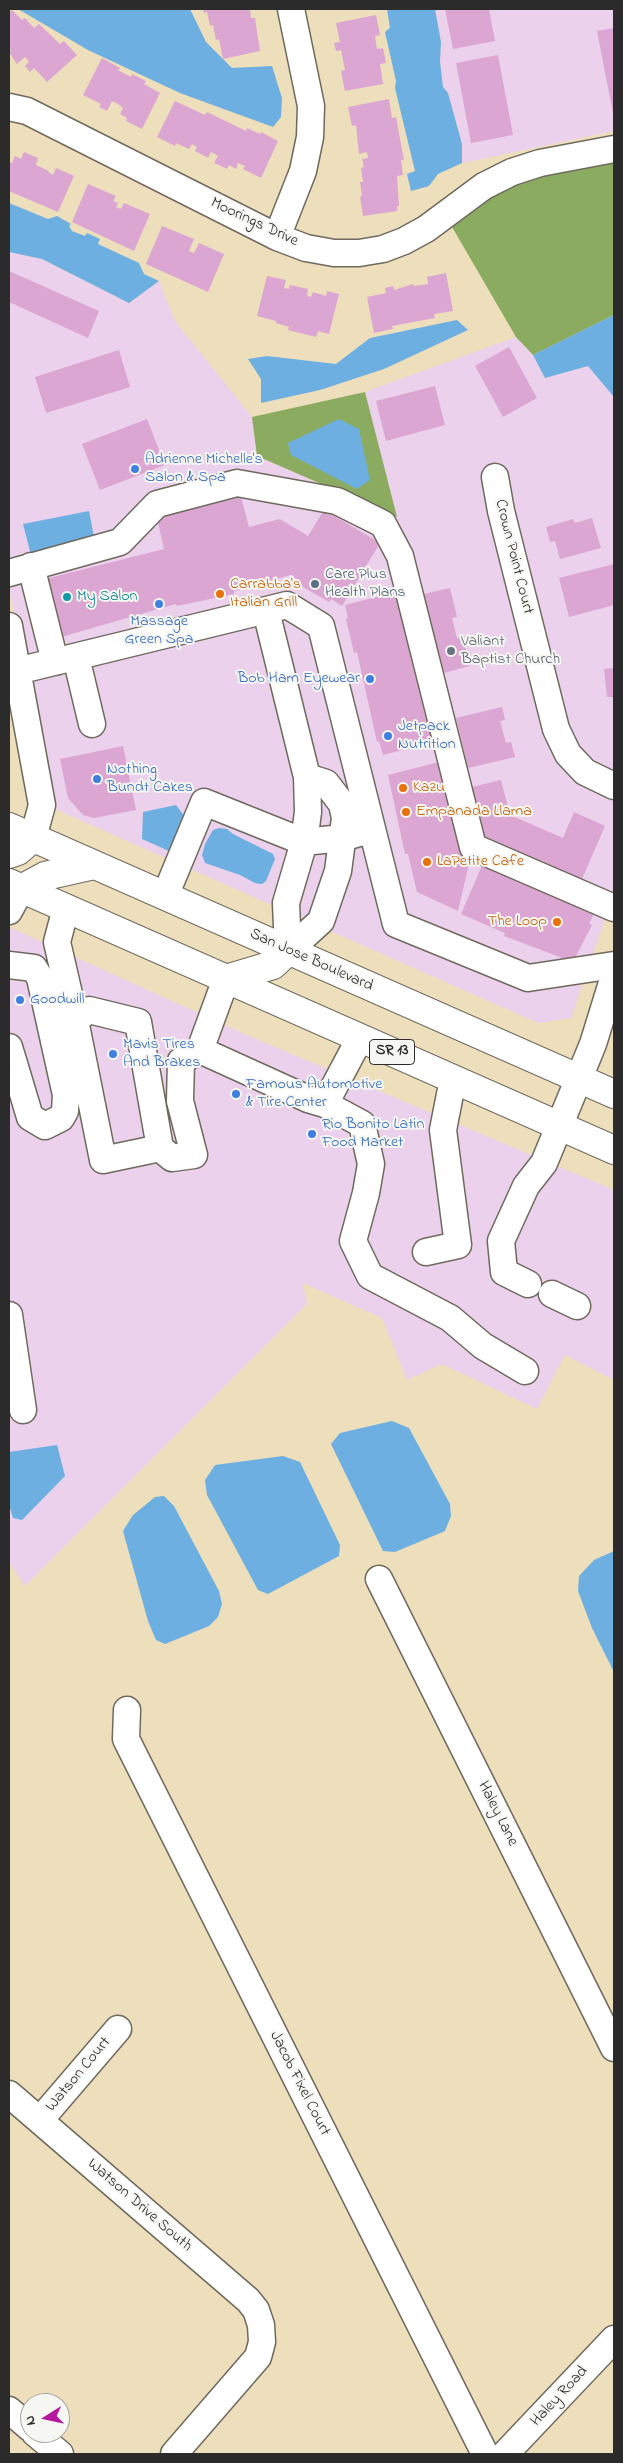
<!DOCTYPE html>
<html>
<head>
<meta charset="utf-8">
<style>
	body { margin:0 }
	#map { position:relative; width:623px; height:2463px; overflow:hidden; background:#eddebc; font-family:"Indie Flower",sans-serif }
	canvas { display:block }
	.frame { position:absolute; inset:0; border:10px solid #2b2b2b; pointer-events:none }
	.north { position:absolute; left:20px; top:2393px; width:50px; height:50px; box-sizing:border-box; background:#f6f6f2; border:1px solid #a5a5a2; border-radius:50%; rotate:260deg; font-size:14px; font-weight:700; line-height:20px; text-align:center; color:#2b2b2b }
	.north::after { content:''; display:block; margin:auto; width:18px; height:22px; background:#b5179e; clip-path:polygon(50% 0,100% 100%,50% 72%,0 100%) }
</style>
</head>
<body>
<div id="map">
<canvas width="623" height="2463"></canvas>
<div class="frame"></div>
<div class="north">N</div>
</div>
<script>
const ctx = document.querySelector('canvas').getContext('2d');
ctx.lineJoin = 'round';
function paint(path, color) {
  ctx.fillStyle = color;
  ctx.fill(path, 'evenodd');
}
function toPath(rows) {
  const path = new Path2D();
  for (const r of rows) {
    path.moveTo(r[0], r[1]);
    for (let i = 2; i < r.length; i += 2) path.lineTo(r[i], r[i + 1]);
  }
  return path;
}
function stroke(path, color, width, dash) {
  ctx.strokeStyle = color;
  ctx.lineWidth = width;
  ctx.lineCap = dash ? 'butt' : 'round';
  ctx.setLineDash(dash || []);
  ctx.stroke(path);
}
function drawText(font, color, halo, rows, align = 'center') {
  ctx.font = font + ' "Indie Flower",sans-serif';
  ctx.lineWidth = 4;
  ctx.setLineDash([]);
  ctx.textBaseline = 'middle';
  ctx.strokeStyle = halo;
  ctx.fillStyle = color;
  for (const [text, x, y, turn = 0] of rows) {
    ctx.save();
    ctx.translate(x, y);
    ctx.rotate((+turn || 0) * Math.PI / 180);
    ctx.textAlign = isNaN(turn) ? turn : align;
    if (halo) ctx.strokeText(text, 0, 0);
    ctx.fillText(text, 0, 0);
    ctx.restore();
  }
}
paint(toPath([
	[435,9,614,9,614,131,462,163,462,144,448,93,443,87,440,62,441,42],
	[9,252,42,259,129,303,159,281,175,321,252,417,257,456,396,517,365,392,516,337,533,355,614,315,614,892,571,1018,538,1023,55,809,9,587],
	[9,927,249,1036,614,1190,614,1380,565,1355,537,1409,442,1364,407,1380,382,1318,303,1283,307,1304,25,1586,9,1562]
]), '#ebd1ec');
paint(toPath([
	[614,160,614,315,533,355,516,337,448,220,500,187,564,168],
	[365,392,397,517,257,456,252,417]
]), '#8bac60');
paint(toPath([
	[18,9,190,9,206,42,232,68,272,66,282,98,281,117,273,127,180,93,88,50],
	[387,9,435,9,441,42,440,62,443,87,448,93,462,144,462,163,438,174,429,186,411,191,407,174,415,171,395,88,396,81,385,32,390,28],
	[9,203,48,219,57,216,71,224,69,226,72,231,85,236,87,233,100,239,98,244,139,263,144,274,159,281,129,303,42,259,9,252],
	[614,315,614,397,588,366,545,378,533,355],
	[457,320,468,330,384,369,320,390,261,403,261,379,248,359,267,356,336,364,370,338],
	[339,419,359,429,370,480,357,489,291,455,288,443],
	[89,511,94,537,31,555,23,524],
	[176,805,185,817,169,851,142,839,143,812],
	[219,828,227,829,233,834,273,854,275,859,266,881,262,884,255,883,240,875,205,863,202,855,205,844,213,830],
	[392,1421,409,1428,450,1504,451,1516,445,1531,395,1552,383,1551,331,1444,340,1433],
	[57,1445,65,1476,22,1520,13,1518,9,1505,9,1452],
	[283,1456,300,1462,340,1545,339,1556,268,1594,258,1590,207,1495,205,1480,215,1465],
	[164,1496,174,1506,219,1591,222,1604,218,1617,209,1626,165,1644,156,1640,148,1621,123,1531,133,1515,155,1497],
	[614,1551,614,1672,592,1628,578,1591,579,1576,594,1560]
]), '#6dafe1');
paint(toPath([
	[203,9,250,9,251,18,255,18,260,51,223,59,219,39,216,40,213,25,210,26,207,12,204,13],
	[445,9,489,9,495,41,453,49],
	[12,10,22,20,25,18,34,28,39,24,60,44,64,41,77,55,47,82,34,68,30,72,25,66,29,62,25,57,17,64,9,52,11,50,9,48,9,13],
	[376,15,380,35,375,36,377,49,383,48,386,63,380,64,383,84,345,91,341,71,345,70,341,50,336,51,334,43,340,42,336,23],
	[614,28,614,113,613,113,597,31],
	[498,55,513,135,471,143,456,63],
	[102,58,120,68,118,70,131,77,132,74,146,81,144,84,160,93,142,129,126,121,127,118,120,114,123,108,118,104,112,101,107,111,99,107,101,104,83,95],
	[389,99,392,118,396,117,404,160,401,160,403,175,397,176,399,206,397,206,397,211,363,216,360,197,362,196,360,182,363,182,361,168,364,167,362,159,368,158,367,152,359,154,356,125,352,126,348,107],
	[175,101,205,115,207,112,246,131,247,128,260,134,261,132,278,141,261,178,243,169,245,166,238,163,236,169,229,165,227,169,214,163,218,156,211,152,208,158,195,151,197,147,192,144,189,149,176,143,175,146,157,137],
	[24,152,38,158,36,165,49,171,48,172,53,175,56,168,74,176,58,212,9,191,9,162,12,163,15,156,21,159],
	[88,184,116,196,113,201,118,203,116,207,121,209,124,203,150,214,134,251,72,222],
	[162,226,194,239,189,251,194,253,199,243,224,254,208,292,146,264],
	[9,271,99,311,88,338,9,302],
	[446,273,453,311,434,314,435,318,392,326,393,329,374,333,367,297,386,293,385,288,393,286,394,290,413,284,414,286,428,284,427,277],
	[267,276,286,280,284,288,289,289,290,285,308,289,307,296,311,297,313,292,326,296,327,291,339,294,329,334,318,331,316,337,288,330,289,327,276,323,276,321,257,316],
	[509,347,537,398,503,417,475,366],
	[119,350,130,387,46,413,35,377],
	[435,386,445,425,386,441,376,401],
	[147,419,165,465,100,490,82,444],
	[241,497,249,527,280,519,308,536,324,510,380,543,342,606,331,599,329,602,296,583,298,580,290,575,234,591,234,594,177,606,176,604,54,639,41,580,164,549,157,518],
	[592,518,601,548,560,559,555,541,550,542,546,527,573,519,575,523],
	[614,564,614,605,569,617,559,578],
	[450,588,457,617,452,618,457,638,463,637,470,666,444,673,424,594],
	[400,591,438,741,383,755,379,741,377,742,357,652,354,653,346,619,348,618,345,605],
	[614,668,614,697,607,697,604,669],
	[502,707,505,720,500,721,506,743,511,742,515,757,468,768,456,718],
	[123,746,136,810,94,818,83,815,68,798,60,759],
	[443,761,471,855,458,911,417,892,408,854,405,854,388,775],
	[501,780,510,815,563,838,574,812,605,826,582,879,484,838,472,787],
	[484,861,596,909,589,924,592,925,573,962,504,936,505,933,461,914]
]), '#dca6d2');
const minor = toPath([
	[9,107,27,111,277,237,306,248,334,253,359,253,383,249,404,241,426,229,484,186,512,172,540,163,614,149],
	[277,237,303,171,310,137,311,106,291,9],
	[495,477,501,511,556,729,568,754,585,772,614,786],
	[31,566,55,662],
	[9,573,120,542,157,504,237,483,337,501,383,524,400,556,473,847,614,908],
	[266,611,307,777,308,812,304,842,286,903,288,951],
	[9,626,42,805,33,838],
	[76,657,92,724],
	[17,671,287,605,321,626,396,924,528,978,614,965],
	[165,896,204,802,304,842,342,838,372,829],
	[66,908,57,942,75,1020],
	[9,911,21,889],
	[288,951,321,921,338,871,345,818,342,804,326,783,307,777],
	[9,965,34,968,40,978,66,1095,65,1111,61,1118,45,1126,30,1117,9,1047],
	[226,979,200,1050,308,1099,325,1104,360,1038],
	[325,1104,362,1124,371,1164,366,1193,353,1241,370,1276,450,1318,483,1346,525,1371],
	[160,1148,103,1160,75,1020,89,1010,138,1022,160,1148,172,1158,194,1155,180,1101,181,1061,200,1050],
	[426,1252,458,1245,443,1130,453,1079],
	[528,1284,504,1272,501,1241,526,1186,544,1163,593,1044,614,976],
	[552,1294,577,1306],
	[9,1315,23,1410],
	[379,1579,614,2048],
	[127,1710,126,1739,485,2454],
	[9,2094,248,2300,256,2310,261,2325,262,2342,258,2357,174,2454],
	[40,2120,118,2029],
	[9,2410,30,2428],
	[35,2433,60,2454],
	[505,2454,614,2339]
]);
const major = toPath([
	[9,827,614,1094],
	[9,854,18,851,33,838],
	[9,883,614,1150],
	[21,889,45,876,94,865],
	[226,979,273,965,288,951]
]);
stroke(minor, '#6f6a5e', 29);
stroke(major, '#6f6a5e', 30);
stroke(minor, '#fff', 26);
stroke(major, '#fff', 28);
for (const [x, y, r, color] of [
	[135,469,5,"#3f7fe0"],
	[315,584,5,"#5c6f8a"],
	[220,594,5,"#e8710a"],
	[67,597,5,"#0f9aa8"],
	[159,604,5,"#3f7fe0"],
	[451,651,5,"#6b7280"],
	[370,679,5,"#3f7fe0"],
	[388,736,5,"#3f7fe0"],
	[97,779,5,"#3f7fe0"],
	[403,788,5,"#e8710a"],
	[406,812,5,"#e8710a"],
	[427,862,5,"#e8710a"],
	[557,922,5,"#e8710a"],
	[20,1000,5,"#3f7fe0"],
	[113,1054,5,"#3f7fe0"],
	[236,1094,5,"#3f7fe0"],
	[312,1134,5,"#3f7fe0"]
]) {
  const dot = new Path2D();
  dot.arc(x, y, r, 0, 2 * Math.PI);
  ctx.fillStyle = color;
  ctx.fill(dot);
  stroke(dot, '#f6f6f2', 2);
}
for (const [x, y, w] of [
	[392,1052,45]
]) {
  const box = new Path2D();
  box.roundRect(x - w / 2, y - 12.5, w, 25, 4);
  ctx.fillStyle = '#f6f6f2';
  ctx.fill(box);
  stroke(box, '#2b2b2b', 1);
}
drawText('bold 15px', '#2b2b2b', null, [
	["SR 13",392,1052]
]);
drawText('16px', '#2b2b2b', '#f6f6f2', [
	["Moorings Drive",254,223,25],
	["Crown Point Court",513,557,76],
	["San Jose Boulevard",311,961,24],
	["Haley Lane",497,1814,63],
	["Watson Court",79,2075,-50],
	["Jacob Fixel Court",299,2084,63],
	["Watson Drive South",139,2206,41],
	["Haley Road",560,2397,-47]
]);
drawText('16px', '#366cbe', '#f6f6f2', [
	["Adrienne Michelle's",145,460],
	["Salon & Spa",145,478],
	["Massage",159,622,"center"],
	["Green Spa",159,640,"center"],
	["Bob Ham Eyewear",360,679,"right"],
	["Jetpack",398,727],
	["Nutrition",398,745],
	["Nothing",107,770],
	["Bundt Cakes",107,788],
	["Goodwill",30,1000],
	["Mavis Tires",123,1045],
	["And Brakes",123,1063],
	["Famous Automotive",246,1085],
	["& Tire Center",246,1103],
	["Rio Bonito Latin",322,1125],
	["Food Market",322,1143]
], 'left');
drawText('16px', '#4e5e75', '#f6f6f2', [
	["Care Plus",325,575],
	["Health Plans",325,593]
], 'left');
drawText('16px', '#c56008', '#f6f6f2', [
	["Carrabba's",230,585],
	["Italian Grill",230,603],
	["Kazu",413,788],
	["Empanada Llama",416,812],
	["LaPetite Cafe",437,862],
	["The Loop",547,922,"right"]
], 'left');
drawText('16px', '#0d838f', '#f6f6f2', [
	["My Salon",77,597]
], 'left');
drawText('16px', '#5b616d', '#f6f6f2', [
	["Valiant",461,642],
	["Baptist Church",461,660]
], 'left');
</script>
</body>
</html>
